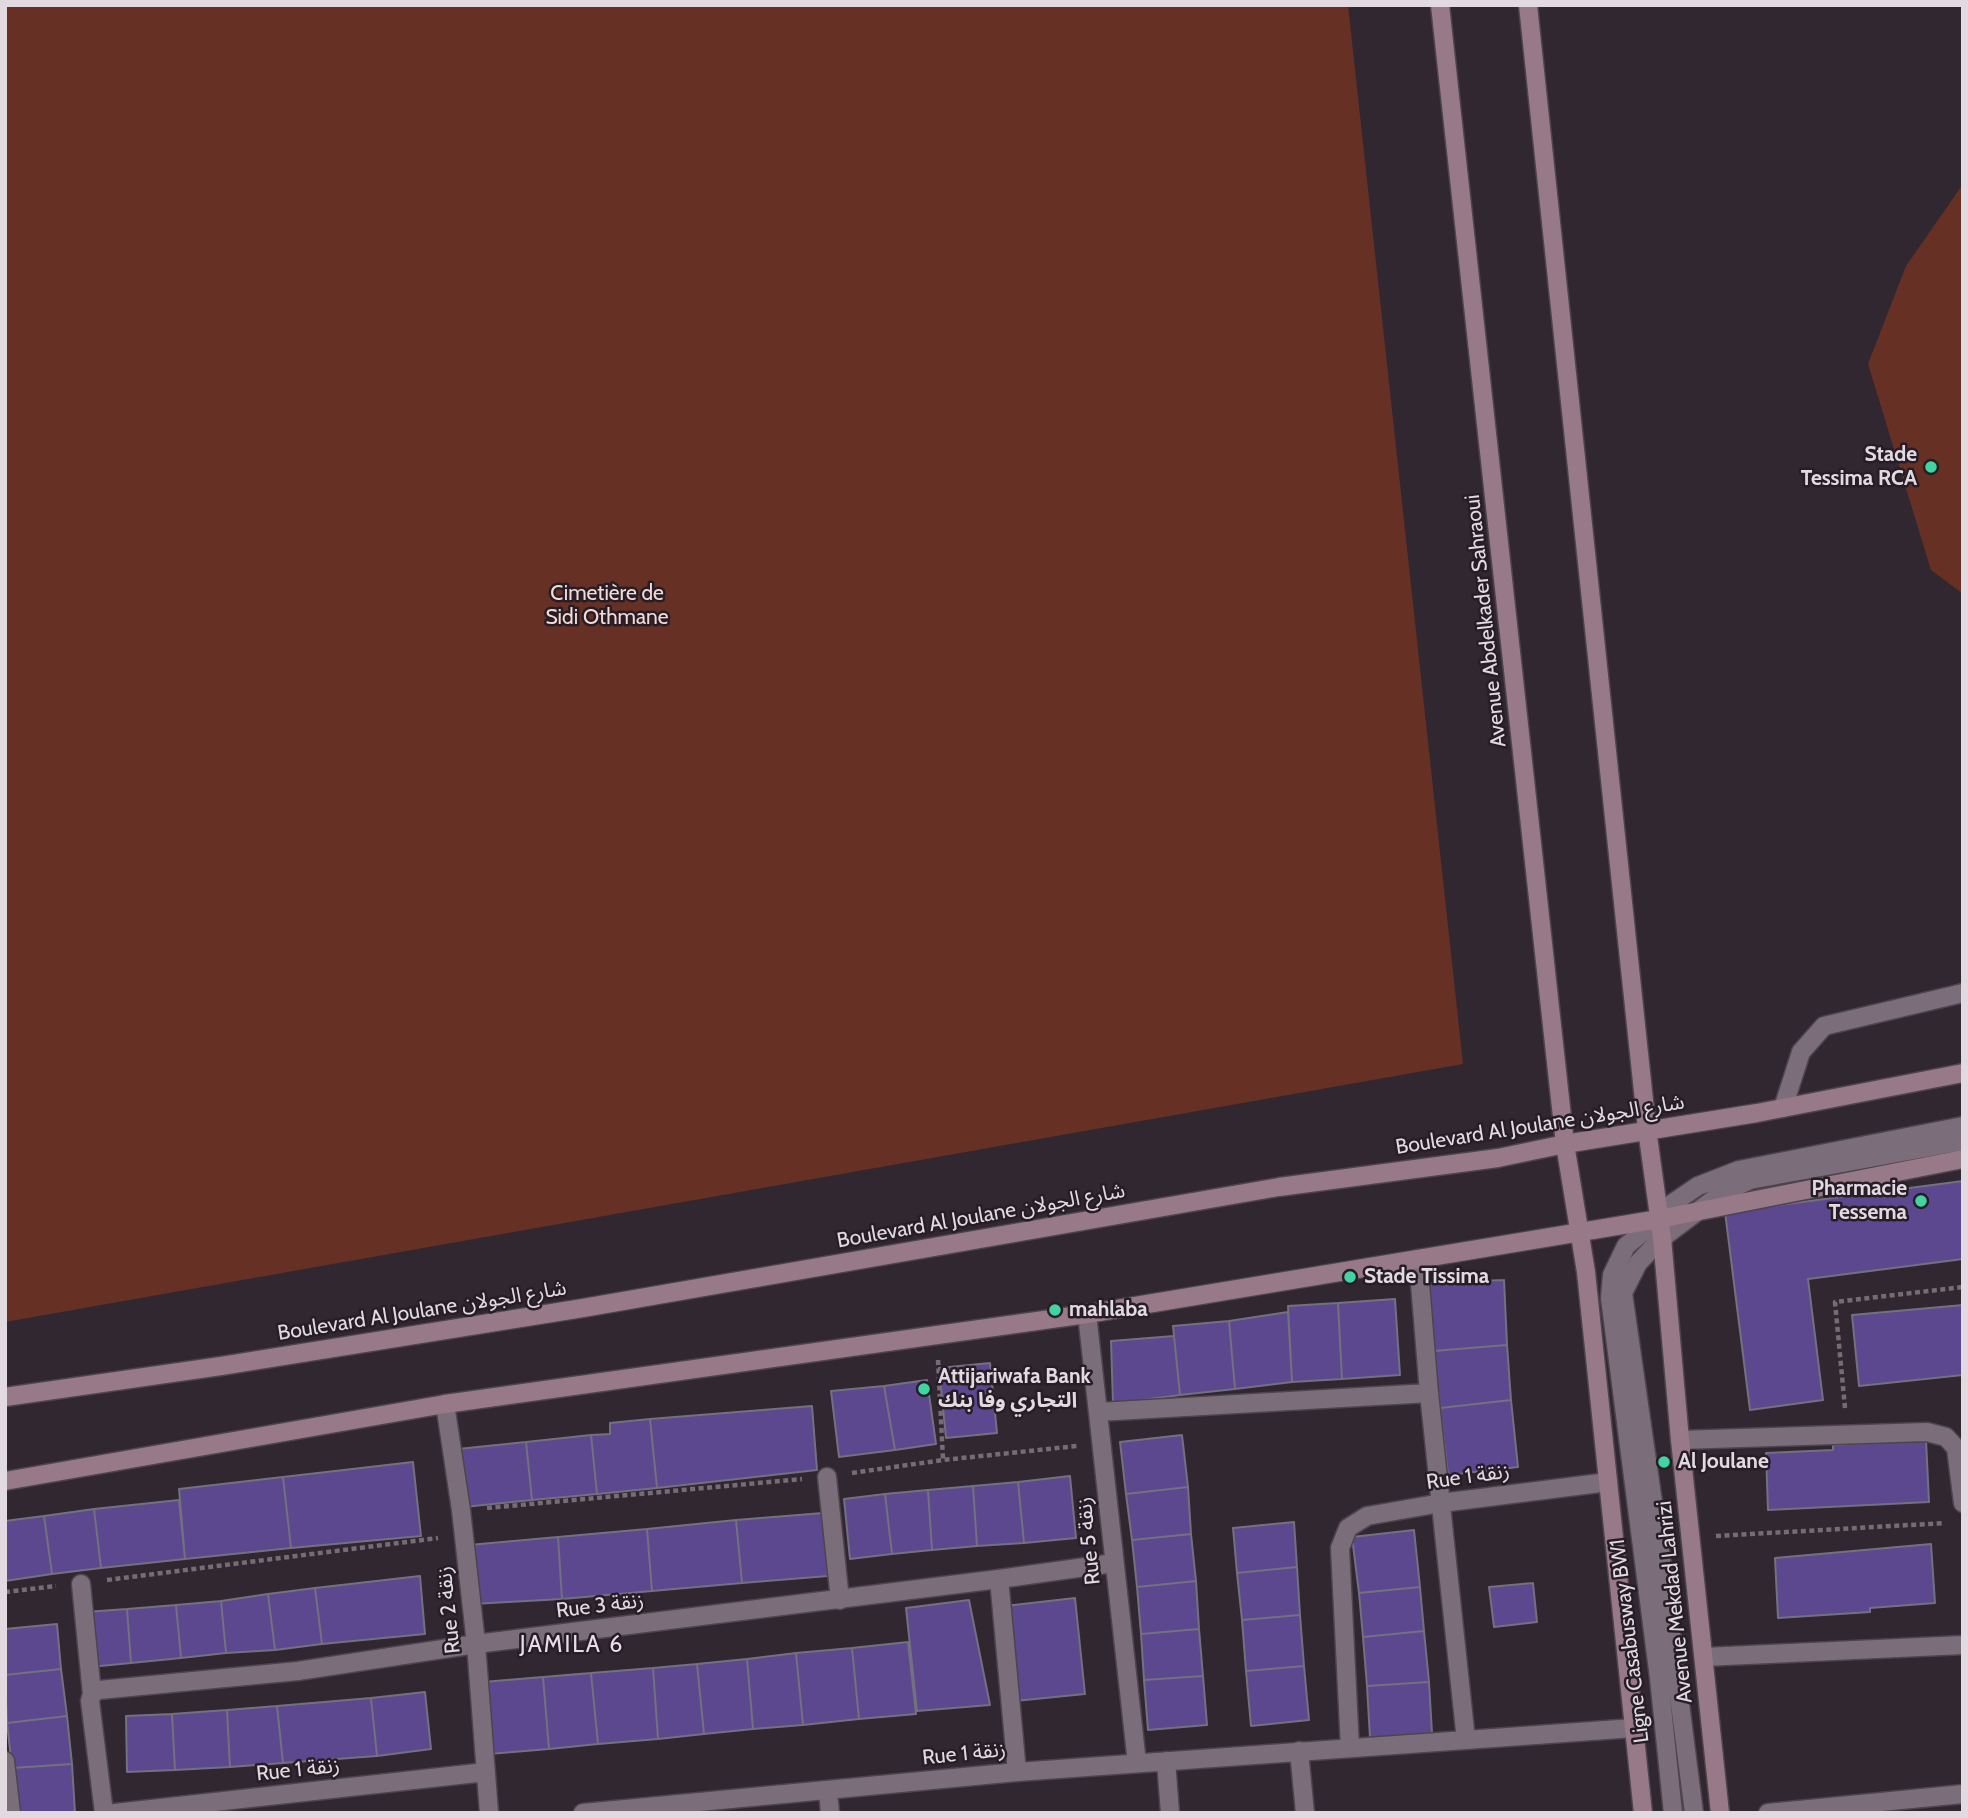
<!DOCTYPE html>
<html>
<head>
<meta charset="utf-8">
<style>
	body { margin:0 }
	#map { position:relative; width:1968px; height:1818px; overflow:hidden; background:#312731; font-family:Cabin,sans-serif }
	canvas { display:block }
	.frame { position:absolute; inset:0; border:7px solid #e1dae0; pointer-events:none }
</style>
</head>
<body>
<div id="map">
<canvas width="1968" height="1818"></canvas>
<div class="frame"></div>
</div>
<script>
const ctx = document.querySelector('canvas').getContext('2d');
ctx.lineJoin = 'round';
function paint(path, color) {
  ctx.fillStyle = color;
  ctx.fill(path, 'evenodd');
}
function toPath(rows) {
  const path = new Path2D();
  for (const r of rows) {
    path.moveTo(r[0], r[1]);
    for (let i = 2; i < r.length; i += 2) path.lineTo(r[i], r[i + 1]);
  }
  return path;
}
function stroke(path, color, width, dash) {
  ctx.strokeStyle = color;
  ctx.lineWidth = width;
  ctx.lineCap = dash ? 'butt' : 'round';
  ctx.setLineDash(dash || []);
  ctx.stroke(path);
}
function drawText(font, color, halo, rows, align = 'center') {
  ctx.font = font + ' Cabin,"Noto Sans Arabic",sans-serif';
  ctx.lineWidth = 5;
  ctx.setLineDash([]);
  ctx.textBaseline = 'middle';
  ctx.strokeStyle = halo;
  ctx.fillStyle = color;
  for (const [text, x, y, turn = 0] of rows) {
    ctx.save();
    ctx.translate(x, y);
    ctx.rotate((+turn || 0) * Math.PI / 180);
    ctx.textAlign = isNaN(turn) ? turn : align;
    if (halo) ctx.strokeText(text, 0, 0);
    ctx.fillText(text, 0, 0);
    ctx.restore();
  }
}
paint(toPath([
	[5,5,1348,5,1463,1064,5,1322],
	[1963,184,1963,594,1931,570,1868,364,1906,266]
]), '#673025');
const building = toPath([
	[1963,1181,1963,1259,1808,1279,1823,1400,1750,1410,1725,1212,1963,1181],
	[1504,1280,1507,1345,1433,1351,1429,1283,1504,1280],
	[1395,1299,1400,1375,1342,1379,1338,1303,1395,1299],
	[1338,1303,1342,1379,1292,1382,1288,1306,1338,1303],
	[1963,1305,1963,1375,1859,1386,1852,1315,1963,1305],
	[1288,1312,1292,1382,1235,1389,1229,1321,1288,1312],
	[1229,1321,1235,1389,1180,1395,1173,1326,1229,1321],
	[1174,1336,1180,1395,1113,1404,1111,1341,1174,1336],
	[1507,1345,1511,1400,1440,1408,1433,1351,1507,1345],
	[990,1363,997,1433,946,1438,939,1368,990,1363],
	[927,1380,936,1444,895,1450,884,1386,927,1380],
	[884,1386,895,1450,839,1457,831,1391,884,1386],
	[1511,1400,1518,1467,1448,1475,1440,1408,1511,1400],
	[812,1406,817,1470,657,1488,650,1419,812,1406],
	[650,1419,657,1488,597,1494,591,1435,610,1434,610,1423,650,1419],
	[591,1435,597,1494,532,1500,526,1442,591,1435],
	[1182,1435,1188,1487,1126,1494,1120,1442,1182,1435],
	[1926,1440,1929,1502,1768,1510,1766,1453,1833,1450,1833,1445,1926,1440],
	[526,1442,532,1500,464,1507,458,1449,526,1442],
	[413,1462,421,1536,291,1548,283,1477,413,1462],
	[1070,1476,1076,1538,1024,1543,1018,1482,1070,1476],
	[283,1477,291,1548,185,1559,179,1489,283,1477],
	[1018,1482,1024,1543,977,1546,973,1486,1018,1482],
	[973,1486,977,1546,932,1550,928,1490,973,1486],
	[1188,1487,1191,1534,1132,1540,1126,1494,1188,1487],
	[928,1490,932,1550,892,1554,885,1494,928,1490],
	[885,1494,892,1554,850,1559,844,1499,885,1494],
	[179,1500,185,1559,101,1568,94,1509,179,1500],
	[94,1509,101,1568,52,1574,44,1516,94,1509],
	[823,1513,828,1576,742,1583,736,1520,823,1513],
	[44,1516,52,1574,5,1581,5,1521,44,1516],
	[736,1520,742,1583,652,1591,647,1529,736,1520],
	[1294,1522,1297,1567,1237,1573,1233,1528,1294,1522],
	[647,1529,652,1591,562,1599,558,1537,647,1529],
	[1414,1530,1420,1587,1359,1593,1352,1537,1414,1530],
	[1191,1534,1196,1581,1137,1587,1132,1540,1191,1534],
	[558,1537,562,1599,473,1604,469,1545,558,1537],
	[1931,1544,1935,1603,1870,1608,1870,1612,1778,1618,1775,1558,1931,1544],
	[1297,1567,1300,1615,1242,1620,1237,1573,1297,1567],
	[420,1576,425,1634,322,1644,315,1588,420,1576],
	[1196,1581,1199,1629,1141,1634,1137,1587,1196,1581],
	[1533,1583,1537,1622,1494,1627,1489,1587,1533,1583],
	[1420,1587,1424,1631,1363,1637,1359,1593,1420,1587],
	[315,1588,322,1644,275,1650,268,1594,315,1588],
	[268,1594,275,1650,226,1653,221,1601,268,1594],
	[1075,1598,1085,1694,1015,1701,1005,1606,1075,1598],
	[969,1600,990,1705,917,1711,906,1608,969,1600],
	[221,1601,226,1653,181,1658,176,1605,221,1601],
	[176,1605,181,1658,131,1663,127,1609,176,1605],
	[127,1609,131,1663,90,1667,85,1612,127,1609],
	[1300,1615,1304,1666,1246,1671,1242,1620,1300,1615],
	[57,1624,61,1669,5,1675,5,1629,57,1624],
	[1199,1629,1203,1676,1144,1680,1141,1634,1199,1629],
	[1424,1631,1429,1682,1367,1686,1363,1637,1424,1631],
	[908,1642,916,1714,859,1719,852,1648,908,1642],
	[852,1648,859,1719,803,1725,796,1653,852,1648],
	[796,1653,803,1725,753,1729,747,1659,796,1653],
	[747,1659,753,1729,704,1734,697,1664,747,1659],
	[697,1664,704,1734,658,1739,653,1668,697,1664],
	[1304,1666,1309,1720,1251,1726,1246,1671,1304,1666],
	[653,1668,658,1739,598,1744,591,1673,653,1668],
	[61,1669,67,1716,7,1723,5,1675,61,1669],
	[591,1673,598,1744,549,1749,543,1677,591,1673],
	[1203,1676,1207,1725,1148,1730,1144,1680,1203,1676],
	[543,1677,549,1749,489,1754,483,1682,543,1677],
	[1429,1682,1432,1733,1370,1738,1367,1686,1429,1682],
	[425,1692,431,1749,377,1756,371,1698,425,1692],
	[371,1698,377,1756,283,1763,277,1706,371,1698],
	[277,1706,283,1763,230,1767,227,1710,277,1706],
	[227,1710,230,1767,175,1770,172,1714,227,1710],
	[172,1714,175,1770,127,1772,126,1716,172,1714],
	[67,1716,72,1764,12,1768,7,1723,67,1716],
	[72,1764,75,1813,16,1813,12,1768,72,1764]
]);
paint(building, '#5c488f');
stroke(building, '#737080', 2);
const service = toPath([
	[1783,1108,1801,1052,1824,1026,1963,993],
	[999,1579,1017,1772],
	[1673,1813,1659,1678,1610,1298,1612,1275,1626,1246,1659,1219,1670,1205,1698,1186,1739,1170,1963,1126],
	[1694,1813,1665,1586,1623,1293,1638,1263,1662,1238,1722,1193,1750,1180,1963,1141]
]);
const minor = toPath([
	[1418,1259,1429,1393,1466,1740],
	[1087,1314,1137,1763],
	[445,1404,461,1510,476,1644,489,1813],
	[1098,1412,1429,1393],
	[1680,1440,1927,1432,1946,1437,1956,1448,1963,1503],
	[827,1477,840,1600],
	[81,1584,92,1694,90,1701,104,1813],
	[1704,1657,1963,1645],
	[92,1694,99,1690,298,1671,476,1644,999,1579,1114,1563],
	[1350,1748,1340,1548,1348,1528,1367,1516,1441,1503,1608,1482],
	[1299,1751,1305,1813],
	[5,1761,11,1813],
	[1166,1761,1170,1813],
	[828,1791,830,1813],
	[115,1813,486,1772],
	[583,1813,1017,1772,1634,1728],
	[1768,1813,1963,1794]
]);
const secondary = toPath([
	[1440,5,1565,1144,1586,1272,1643,1813],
	[1528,5,1647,1129,1662,1238,1680,1440,1720,1813],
	[5,1397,221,1366,583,1308,1279,1187,1498,1158,1565,1144,1757,1113,1963,1073],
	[5,1481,445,1404,1087,1314,1418,1259,1659,1219,1963,1159]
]);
stroke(service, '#4d444d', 21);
stroke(minor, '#4d444d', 21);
stroke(secondary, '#4d444d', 21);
stroke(toPath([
	[938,1360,943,1460],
	[1845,1408,1835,1302,1963,1287],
	[852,1473,943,1460,1077,1446],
	[487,1508,802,1479],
	[1716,1536,1945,1523],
	[107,1580,438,1538],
	[5,1592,56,1586]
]), '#756c75', 4.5, [5, 3.5]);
stroke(service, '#7b6e7a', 18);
stroke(minor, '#7b6e7a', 18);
stroke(secondary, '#987988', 18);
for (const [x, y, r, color] of [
	[1931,467,7,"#41d4a1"],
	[1921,1201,7,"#41d4a1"],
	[1350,1277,7,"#41d4a1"],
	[1055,1310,7,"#41d4a1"],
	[924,1389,7,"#41d4a1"],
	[1664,1462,7,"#41d4a1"]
]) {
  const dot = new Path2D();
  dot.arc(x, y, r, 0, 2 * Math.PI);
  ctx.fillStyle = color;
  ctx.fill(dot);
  stroke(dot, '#271d27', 2.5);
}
drawText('bold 21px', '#e1dae0', '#271d27', [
	["Stade",1917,455,"right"],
	["Tessima RCA",1917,479,"right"],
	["Pharmacie",1907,1189,"right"],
	["Tessema",1907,1213,"right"],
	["Stade Tissima",1364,1277],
	["mahlaba",1069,1310],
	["Attijariwafa Bank",938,1377],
	["التجاري وفا بنك",938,1401],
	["Al Joulane",1678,1462]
], 'left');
drawText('21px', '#f3dad4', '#271d27', [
	["Cimetière de",607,594],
	["Sidi Othmane",607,618]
]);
drawText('21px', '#e1dae0', '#271d27', [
	["Avenue Abdelkader Sahraoui",1486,621,-96],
	["Boulevard Al Joulane شارع الجولان",1540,1125,-9],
	["Boulevard Al Joulane شارع الجولان",981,1216,-10],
	["Boulevard Al Joulane شارع الجولان",422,1311,-9],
	["Rue 1 زنقة",1468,1477,-8],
	["Rue 5 زنقة",1089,1541,-96],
	["Avenue Mekdad Lahrizi",1675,1602,-96],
	["Rue 3 زنقة",600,1606,-7],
	["Rue 2 زنقة",449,1610,-96],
	["Ligne Casabusway BW1",1630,1641,-97],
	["Rue 1 زنقة",964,1754,-6],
	["Rue 1 زنقة",298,1770,-6]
]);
ctx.letterSpacing = '2px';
drawText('23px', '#eadcea', '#271d27', [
	["JAMILA 6",572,1645]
]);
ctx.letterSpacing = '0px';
</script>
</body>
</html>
